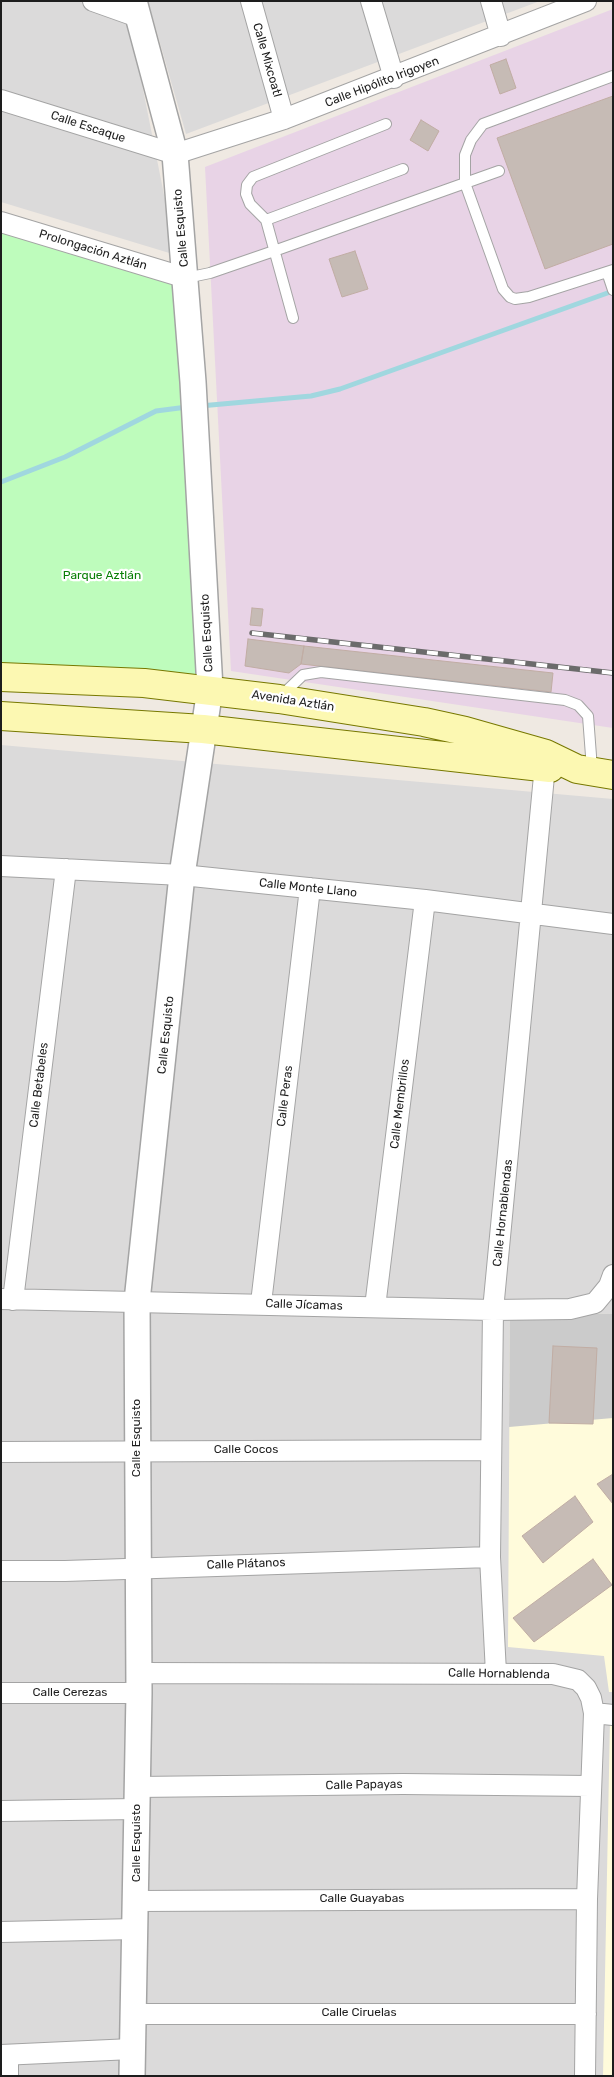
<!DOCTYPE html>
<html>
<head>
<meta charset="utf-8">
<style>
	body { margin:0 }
	#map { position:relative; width:614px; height:2077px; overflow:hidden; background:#efe9e2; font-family:Rubik,sans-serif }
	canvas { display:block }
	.frame { position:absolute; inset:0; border:2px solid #1d1d1d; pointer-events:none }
</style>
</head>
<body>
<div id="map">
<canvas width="614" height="2077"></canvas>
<div class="frame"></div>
</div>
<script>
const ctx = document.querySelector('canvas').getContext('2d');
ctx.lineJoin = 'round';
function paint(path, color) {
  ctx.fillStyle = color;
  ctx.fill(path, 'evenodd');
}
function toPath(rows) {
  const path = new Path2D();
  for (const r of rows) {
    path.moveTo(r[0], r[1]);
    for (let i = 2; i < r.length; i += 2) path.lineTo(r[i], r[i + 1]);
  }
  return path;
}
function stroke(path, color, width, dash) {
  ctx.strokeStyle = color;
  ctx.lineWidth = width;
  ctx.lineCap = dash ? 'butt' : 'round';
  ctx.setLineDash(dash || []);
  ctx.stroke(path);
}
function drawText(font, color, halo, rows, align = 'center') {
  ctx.font = font + ' Rubik,sans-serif';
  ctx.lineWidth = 4.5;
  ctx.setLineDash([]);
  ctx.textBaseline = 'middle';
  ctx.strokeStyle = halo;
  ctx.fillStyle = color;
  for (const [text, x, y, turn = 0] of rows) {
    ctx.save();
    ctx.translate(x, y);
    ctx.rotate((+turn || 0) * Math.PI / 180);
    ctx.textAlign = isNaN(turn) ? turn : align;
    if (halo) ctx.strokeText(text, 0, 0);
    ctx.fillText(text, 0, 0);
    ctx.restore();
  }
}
paint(toPath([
	[1,1,123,1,129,19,176,255,1,202],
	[148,1,540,1,186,134],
	[1,745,613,799,613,2076,1,2076]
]), '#dbdada');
paint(toPath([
	[613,9,613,728,231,671,205,167]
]), '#e8d3e6');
paint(toPath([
	[510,1313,613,1314,613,1692,609,1692,604,1656,508,1647],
	[610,1721,613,1722,613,2076,603,2076]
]), '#fffbdb');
paint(toPath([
	[510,1313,613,1314,613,1418,509,1427]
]), '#cbcbcb');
paint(toPath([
	[1,220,186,278,210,689,1,679]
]), '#befcbc');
stroke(toPath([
	[200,406,311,396,340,389,613,291],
	[1,482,65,457,156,411,187,407]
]), '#a0d7df', 5);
const building = toPath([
	[506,59,516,88,500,94,490,65,506,59],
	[613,96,613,244,545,269,497,138,613,96],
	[421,120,439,131,428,151,410,140,421,120],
	[355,251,368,289,342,297,329,259,355,251],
	[252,608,263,609,261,626,250,625,252,608],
	[248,639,304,646,301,664,289,673,245,666,248,639],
	[304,646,553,673,551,692,301,664,304,646],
	[553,1346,597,1348,593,1424,549,1423,553,1346],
	[613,1474,613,1504,597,1484,613,1474],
	[575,1496,593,1522,543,1563,522,1536,575,1496],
	[593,1559,612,1585,534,1642,513,1618,593,1559]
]);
paint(building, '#c6bbb5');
stroke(building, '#c1ada4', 1);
const service = toPath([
	[613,76,483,124,471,140,465,155,465,183,503,289,510,297,515,299,529,297,613,270],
	[266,220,250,204,246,194,247,185,253,177,386,124],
	[607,272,613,290],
	[186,278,210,273,274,251,499,171],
	[293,318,266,220,403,169],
	[280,697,303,675,321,672,565,700,578,705,588,716,592,769]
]);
const minor = toPath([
	[93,1,138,17],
	[251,1,284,119],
	[371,1,394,78],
	[491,1,501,36],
	[1,100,175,154,284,119,586,1],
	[1,222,186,278],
	[1,866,182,875,425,900,613,924],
	[1,1299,493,1310,570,1309,595,1303,609,1286,613,1275],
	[13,1300,66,869],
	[261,1303,310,888],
	[375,1307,425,900],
	[1,1452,491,1450],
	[1,1571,65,1571,490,1557],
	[139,1673,553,1674,578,1680,586,1688,591,1698,594,1713,587,1899,585,2076],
	[496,1673,490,1557,493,1310,546,755],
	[1,1693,139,1693],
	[594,1713,613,1715],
	[137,1787,403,1784,590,1786],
	[1,1811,137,1809],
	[137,1901,587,1899],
	[1,1932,136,1929],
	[132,2014,586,2014],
	[1,2055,132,2049],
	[8,2055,8,2076]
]);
const tertiary = toPath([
	[132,2076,139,1693,137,1301,182,875,210,689,193,382,175,154,134,1]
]);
const secondary = toPath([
	[1,677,144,683,279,699,424,722,465,731,546,754,577,769,613,775],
	[1,716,203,729,550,768]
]);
stroke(service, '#a4a4a4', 12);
stroke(minor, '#a4a4a4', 22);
stroke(tertiary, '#a4a4a4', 28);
stroke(secondary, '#777800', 30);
stroke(service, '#fff', 10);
stroke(minor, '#fff', 20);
stroke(tertiary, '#fff', 25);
stroke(secondary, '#fcf8b2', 28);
const rail = toPath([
	[252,633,613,673]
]);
stroke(rail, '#6b6b6b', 5.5);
stroke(rail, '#fff', 4, [11]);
drawText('12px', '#1d1d1d', '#fff', [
	["Calle Mixcoatl",267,60,74],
	["Calle Hipólito Irigoyen",382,82,-21],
	["Calle Escaque",88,127,18],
	["Calle Esquisto",181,228,-95],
	["Prolongación Aztlán",93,250,17],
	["Calle Esquisto",207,633,-93],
	["Avenida Aztlán",293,701,9],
	["Calle Monte Llano",308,888,6],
	["Calle Esquisto",166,1035,-84],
	["Calle Betabeles",39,1085,-83],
	["Calle Peras",285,1096,-83],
	["Calle Membrillos",400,1104,-83],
	["Calle Hornablendas",503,1213,-84],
	["Calle Jícamas",304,1305,2],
	["Calle Esquisto",137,1438,-90],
	["Calle Cocos",246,1450],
	["Calle Plátanos",246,1564,-2],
	["Calle Hornablenda",499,1674,1],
	["Calle Cerezas",70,1693],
	["Calle Papayas",364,1785,-1],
	["Calle Esquisto",137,1843,-90],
	["Calle Guayabas",362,1899],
	["Calle Ciruelas",359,2013]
]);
drawText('12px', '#097f06', '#fff', [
	["Parque Aztlán",102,576]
]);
</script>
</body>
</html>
